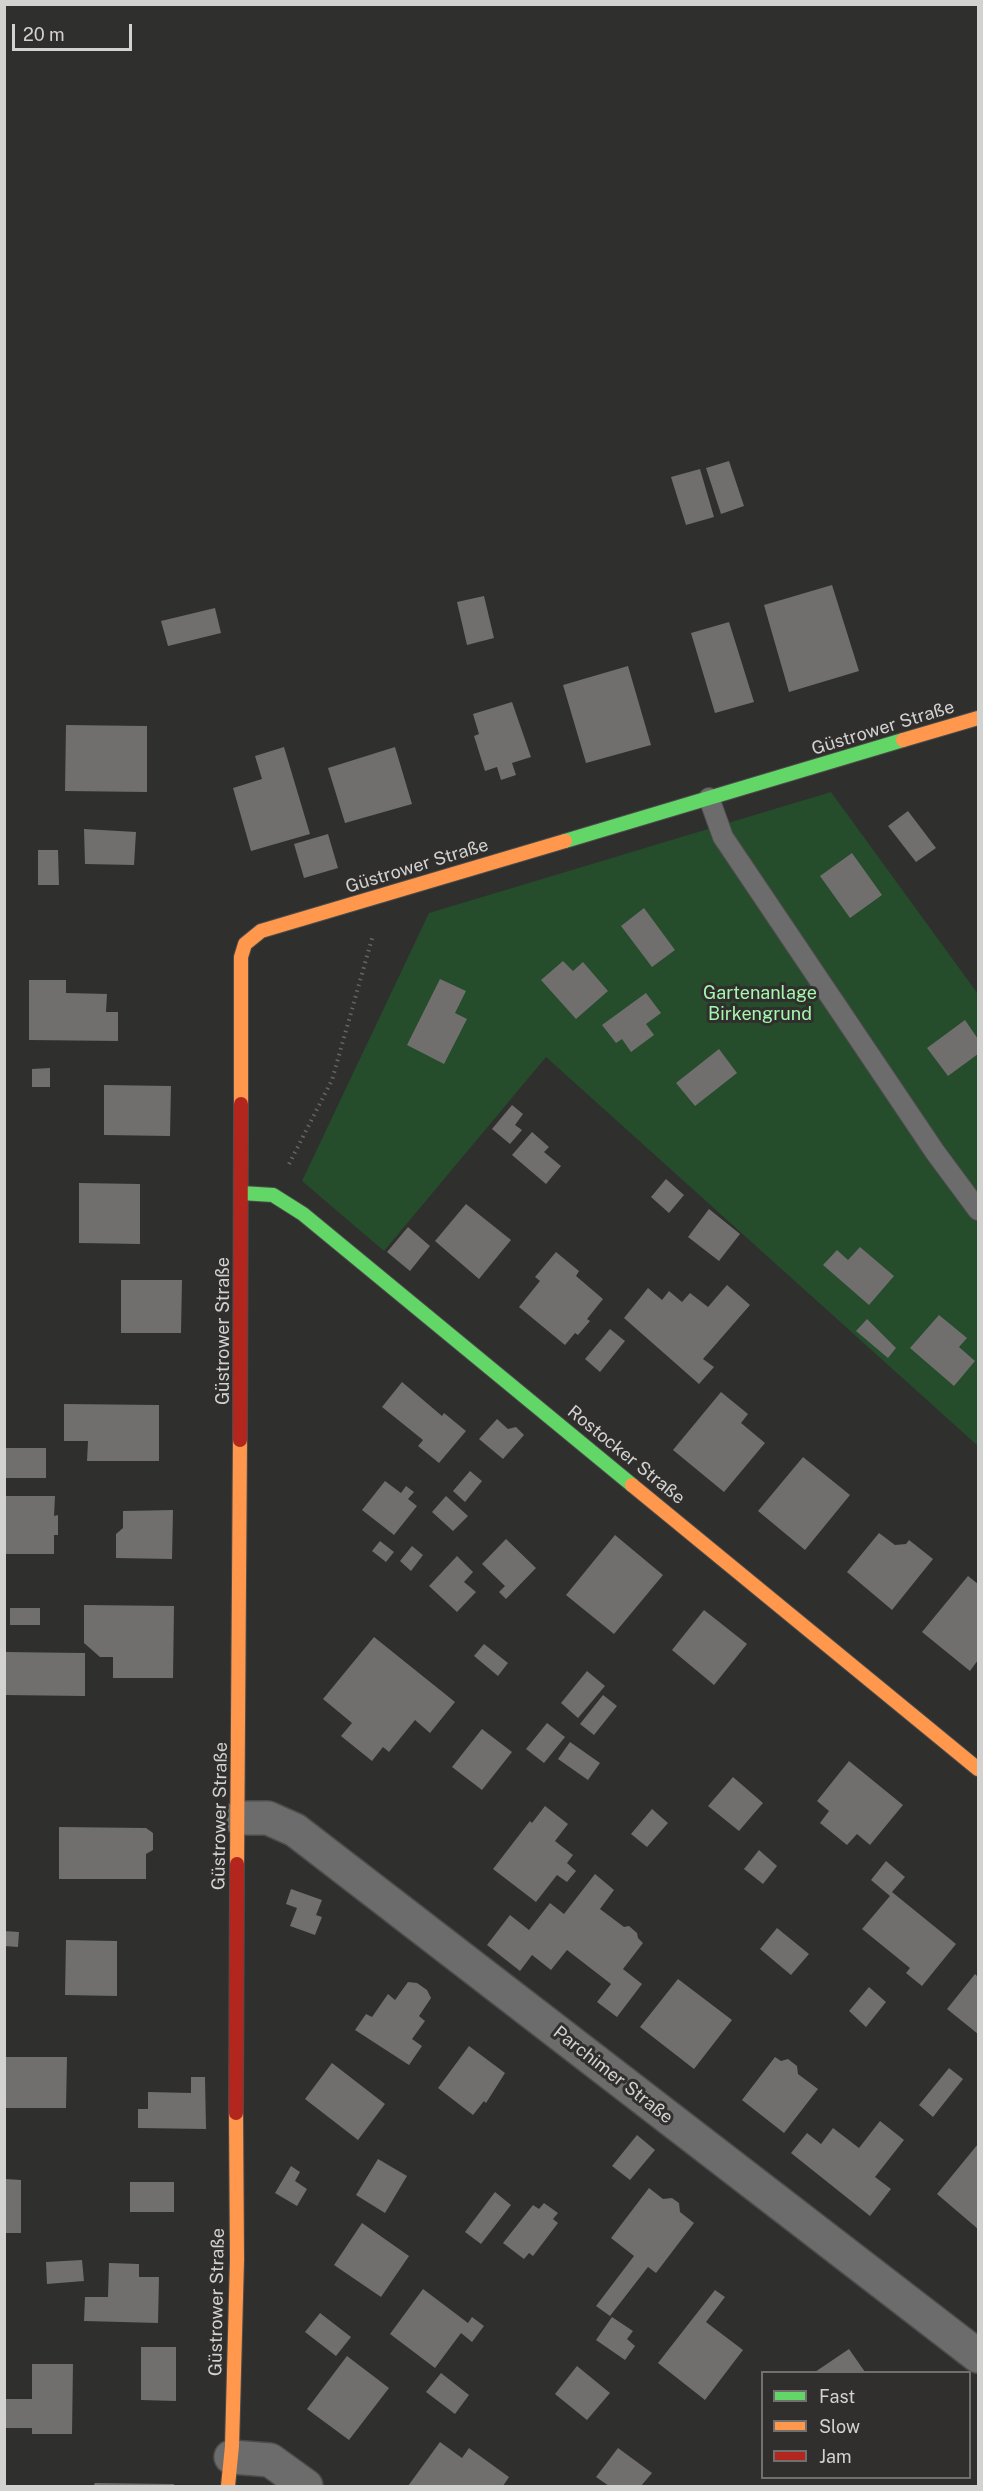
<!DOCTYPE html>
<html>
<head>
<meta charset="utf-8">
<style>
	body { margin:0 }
	#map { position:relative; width:983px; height:2491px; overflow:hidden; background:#2f2f2e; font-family:"Public Sans",sans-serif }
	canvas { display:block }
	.frame { position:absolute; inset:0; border:6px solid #d2d2d0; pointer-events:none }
	.legend { position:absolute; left:761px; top:2371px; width:210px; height:108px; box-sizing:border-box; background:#302f2d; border:2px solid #71706e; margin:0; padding:8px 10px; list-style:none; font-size:18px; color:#d2d2d0 }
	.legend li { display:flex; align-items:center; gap:12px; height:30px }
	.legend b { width:30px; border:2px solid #71706e }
	.scale { position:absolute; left:12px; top:24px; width:120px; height:27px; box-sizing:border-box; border:3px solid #d2d2d0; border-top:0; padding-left:8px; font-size:18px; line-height:21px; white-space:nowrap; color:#d2d2d0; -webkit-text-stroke:4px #302f2d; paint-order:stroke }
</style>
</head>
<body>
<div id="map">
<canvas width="983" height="2491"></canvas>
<div class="frame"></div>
<ul class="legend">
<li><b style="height:8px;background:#63d668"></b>Fast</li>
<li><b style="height:8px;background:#ff974d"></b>Slow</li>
<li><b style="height:8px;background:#b3261e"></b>Jam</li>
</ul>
<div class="scale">20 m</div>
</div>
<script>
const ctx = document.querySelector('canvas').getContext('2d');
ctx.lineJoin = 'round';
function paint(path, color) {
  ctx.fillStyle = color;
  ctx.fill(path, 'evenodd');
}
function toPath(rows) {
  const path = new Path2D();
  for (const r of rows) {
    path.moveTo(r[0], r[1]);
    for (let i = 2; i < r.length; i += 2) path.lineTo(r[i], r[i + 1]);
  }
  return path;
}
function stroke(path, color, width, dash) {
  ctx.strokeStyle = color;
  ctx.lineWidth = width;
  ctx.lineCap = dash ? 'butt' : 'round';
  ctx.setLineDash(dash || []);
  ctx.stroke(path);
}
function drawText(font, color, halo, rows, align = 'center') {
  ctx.font = font + ' "Public Sans",sans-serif';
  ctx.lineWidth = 6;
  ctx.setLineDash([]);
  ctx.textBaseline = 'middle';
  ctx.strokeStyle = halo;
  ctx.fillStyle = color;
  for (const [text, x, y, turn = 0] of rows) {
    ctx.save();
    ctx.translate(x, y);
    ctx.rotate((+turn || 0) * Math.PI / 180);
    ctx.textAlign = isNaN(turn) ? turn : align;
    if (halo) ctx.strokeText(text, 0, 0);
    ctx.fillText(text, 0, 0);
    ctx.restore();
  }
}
paint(toPath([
	[831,792,978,994,978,1446,546,1057,384,1251,302,1181,429,913]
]), '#254c2b');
paint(toPath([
	[729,461,744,506,721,514,706,468],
	[700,469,714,517,686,525,671,477],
	[832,585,859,671,789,692,764,605],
	[484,596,494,638,467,645,457,602],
	[215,608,221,633,168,646,161,621],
	[729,622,754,702,715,713,691,633],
	[628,666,651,745,586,763,563,685],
	[512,702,531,757,512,763,516,775,501,780,497,767,485,771,474,736,479,734,473,714],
	[66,725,147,726,147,792,65,791],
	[284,747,310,834,251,851,233,788,262,779,255,756],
	[395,747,412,804,345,823,328,768],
	[908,811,936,848,916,862,888,826],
	[84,829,136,832,134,865,85,864],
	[328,834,338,868,304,878,294,844],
	[38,850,58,850,59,885,38,885],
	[852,853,882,895,850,918,820,876],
	[644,908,675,950,652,967,621,926],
	[563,961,573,971,583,962,608,991,576,1019,541,980],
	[440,979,466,991,455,1013,467,1019,444,1064,407,1045],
	[29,980,66,980,66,993,107,994,106,1012,118,1012,118,1041,29,1040],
	[646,993,661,1013,646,1024,654,1035,631,1052,622,1039,616,1043,602,1025],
	[965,1020,978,1039,978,1054,948,1076,927,1048],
	[719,1049,737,1073,695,1106,676,1083],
	[50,1068,50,1087,32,1087,32,1069],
	[104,1085,171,1086,170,1136,104,1135],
	[512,1105,523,1114,515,1125,522,1130,510,1144,492,1129],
	[532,1132,549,1147,544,1152,561,1166,546,1184,512,1155],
	[666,1179,684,1195,669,1213,651,1197],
	[79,1183,140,1184,140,1244,79,1243],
	[466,1204,511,1240,479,1279,435,1241],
	[709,1209,740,1234,719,1261,688,1237],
	[408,1227,430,1246,410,1271,387,1252],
	[860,1247,894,1276,869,1305,823,1265,837,1250,848,1260],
	[556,1252,579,1271,576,1276,603,1299,587,1319,590,1321,578,1335,575,1333,565,1345,519,1307,540,1281,535,1277],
	[121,1280,182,1280,181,1333,121,1333],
	[727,1285,750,1305,703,1359,714,1367,699,1384,624,1318,648,1288,662,1300,669,1291,682,1302,690,1293,708,1307],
	[939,1315,967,1338,959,1347,975,1361,954,1386,910,1348],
	[867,1319,896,1348,888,1358,856,1331],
	[610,1329,625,1341,600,1372,585,1359],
	[402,1382,442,1416,444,1413,466,1431,439,1463,418,1446,423,1440,382,1407],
	[721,1392,748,1414,741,1423,765,1443,724,1492,673,1450],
	[64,1404,159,1405,159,1461,87,1461,88,1441,64,1441],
	[497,1419,508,1429,516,1427,524,1435,503,1459,479,1439],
	[4,1448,46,1448,46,1478,4,1478],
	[803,1457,850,1495,805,1550,758,1511],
	[470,1471,482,1481,465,1502,453,1491],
	[385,1481,401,1493,406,1486,414,1492,408,1499,417,1506,394,1535,362,1510],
	[4,1496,55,1496,54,1516,58,1515,58,1535,54,1535,54,1554,4,1554],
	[446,1496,468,1516,453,1531,432,1512],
	[173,1510,172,1559,116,1558,116,1534,123,1528,123,1511],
	[879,1533,895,1545,906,1544,909,1540,933,1559,892,1610,847,1572],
	[615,1535,663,1575,614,1634,566,1595],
	[506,1539,536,1568,506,1599,499,1592,505,1586,482,1564],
	[380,1541,394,1552,386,1562,372,1551],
	[412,1546,423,1555,411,1571,400,1561],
	[457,1556,473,1572,464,1582,476,1592,457,1612,429,1586],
	[968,1576,978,1584,978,1660,970,1671,922,1632],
	[84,1605,174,1606,173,1678,113,1678,113,1657,100,1657,84,1643],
	[10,1608,40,1608,40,1625,10,1625],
	[704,1610,747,1644,714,1685,672,1650],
	[374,1637,455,1702,430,1733,415,1720,389,1752,383,1747,372,1761,341,1736,352,1723,323,1699],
	[484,1644,508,1663,498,1676,474,1656],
	[4,1652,85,1653,85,1696,4,1695],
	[587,1671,605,1686,578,1718,561,1703],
	[603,1695,617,1706,594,1735,580,1724],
	[547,1723,565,1737,544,1763,526,1749],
	[482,1729,512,1752,482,1790,452,1767],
	[570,1742,600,1763,588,1780,558,1759],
	[849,1761,903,1805,870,1845,857,1834,847,1845,820,1823,829,1811,817,1801],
	[733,1777,763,1803,739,1831,708,1806],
	[545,1806,568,1824,555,1841,573,1855,567,1863,576,1871,567,1882,557,1875,536,1902,493,1869,530,1821,532,1823],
	[652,1809,668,1823,647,1847,631,1834],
	[59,1827,146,1828,153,1833,153,1850,146,1854,146,1879,59,1879],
	[759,1850,777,1866,763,1884,744,1869],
	[886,1861,905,1877,892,1892,956,1944,922,1986,906,1973,910,1968,862,1929,890,1896,871,1880],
	[595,1874,614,1890,600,1909,624,1927,629,1926,637,1933,638,1938,643,1943,623,1969,642,1984,617,2017,597,2002,611,1984,567,1950,551,1970,532,1955,520,1971,487,1945,510,1915,529,1930,550,1903,564,1914],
	[291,1889,322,1900,316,1915,322,1917,315,1935,290,1926,297,1908,286,1904],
	[777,1928,809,1954,791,1975,760,1949],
	[4,1931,19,1932,18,1947,4,1946],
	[66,1940,117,1941,117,1996,65,1995],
	[975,1974,978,1977,978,2034,947,2009],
	[678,1979,732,2020,694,2069,640,2027],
	[408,1982,417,1983,427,1990,431,1998,419,2016,425,2021,412,2039,422,2046,409,2065,355,2030,366,2014,372,2017,388,1994,395,2000],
	[869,1987,886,2002,866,2027,849,2011],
	[469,2046,505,2073,486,2103,484,2101,473,2115,438,2088],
	[6,2057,67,2057,66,2108,5,2108],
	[775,2057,781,2061,788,2059,797,2066,798,2074,818,2089,784,2133,742,2100],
	[332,2063,385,2104,358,2140,305,2099],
	[949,2068,963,2079,933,2117,919,2105],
	[191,2077,205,2077,206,2129,138,2128,138,2109,148,2109,148,2092,191,2093],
	[880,2121,904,2140,875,2177,891,2189,870,2216,791,2153,807,2133,821,2144,833,2128,859,2148],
	[637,2135,655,2150,630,2180,612,2166],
	[978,2144,978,2229,937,2194],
	[378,2159,407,2176,385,2213,356,2195],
	[291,2166,300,2172,295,2181,307,2189,297,2206,275,2193],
	[5,2179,21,2180,21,2233,5,2233],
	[130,2182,174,2182,174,2212,130,2212],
	[649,2188,663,2199,672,2198,679,2203,680,2212,694,2223,656,2273,648,2267,610,2316,596,2306,634,2256,611,2238],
	[495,2192,511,2205,481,2244,465,2232],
	[544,2203,558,2213,553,2219,558,2223,533,2256,529,2253,524,2259,503,2243,533,2205,539,2209],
	[362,2223,409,2256,381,2297,334,2265],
	[82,2260,84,2281,47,2284,46,2262],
	[109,2263,139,2264,139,2277,159,2277,158,2323,84,2321,85,2297,108,2297],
	[423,2289,468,2323,472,2317,484,2326,472,2342,461,2333,435,2368,390,2334],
	[715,2290,725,2297,706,2322,743,2350,705,2400,658,2363],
	[320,2313,351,2337,336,2356,305,2332],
	[612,2317,633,2331,627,2339,635,2346,625,2360,596,2340],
	[141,2347,176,2347,176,2401,141,2400],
	[849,2349,865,2372,815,2372],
	[347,2356,389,2388,349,2440,307,2409],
	[32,2364,73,2364,72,2434,32,2434,32,2428,4,2428,4,2399,32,2399],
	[577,2366,610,2393,587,2420,555,2394],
	[441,2373,469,2395,455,2414,426,2392],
	[440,2442,462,2458,469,2448,509,2477,503,2486,408,2486],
	[618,2448,652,2473,641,2486,609,2486,596,2477],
	[95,2483,174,2484,174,2486,93,2486]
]), '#706f6e');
const lane = toPath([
	[709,798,723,837,935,1152,978,1210]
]);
const street = toPath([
	[239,1818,268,1818,295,1830,978,2356],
	[231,2457,270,2460,306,2486]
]);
const fast = toPath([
	[565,841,903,740],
	[241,1193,273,1195,303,1214,632,1485]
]);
const slow = toPath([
	[903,740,978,718],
	[241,1104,241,957,245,944,261,931,565,841],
	[632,1485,978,1769],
	[237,1864,240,1440],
	[228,2486,232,2446,237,2259,236,2113]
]);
const jam = toPath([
	[240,1440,241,1104],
	[236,2113,237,1864]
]);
stroke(lane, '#4c4c4b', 22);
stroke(street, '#4c4c4b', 36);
stroke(fast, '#4c4c4b', 16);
stroke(slow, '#4c4c4b', 16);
stroke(jam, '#4c4c4b', 16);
stroke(toPath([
	[289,1164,332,1080,373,935]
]), '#656564', 4, [1.5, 4.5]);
stroke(lane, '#6c6c6c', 20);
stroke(street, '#6c6c6c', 33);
stroke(fast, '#63d668', 14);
stroke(slow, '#ff974d', 14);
stroke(jam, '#b3261e', 14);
drawText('18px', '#d2d2d0', '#302f2d', [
	["Güstrower Straße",883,728,-17],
	["Güstrower Straße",417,866,-17],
	["Güstrower Straße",223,1331,-90],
	["Rostocker Straße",626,1455,39],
	["Güstrower Straße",220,1816,-89],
	["Parchimer Straße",613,2075,38],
	["Güstrower Straße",217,2302,-89]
]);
drawText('18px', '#a5f7ad', '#302f2d', [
	["Gartenanlage",760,993],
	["Birkengrund",760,1014]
]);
</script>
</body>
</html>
